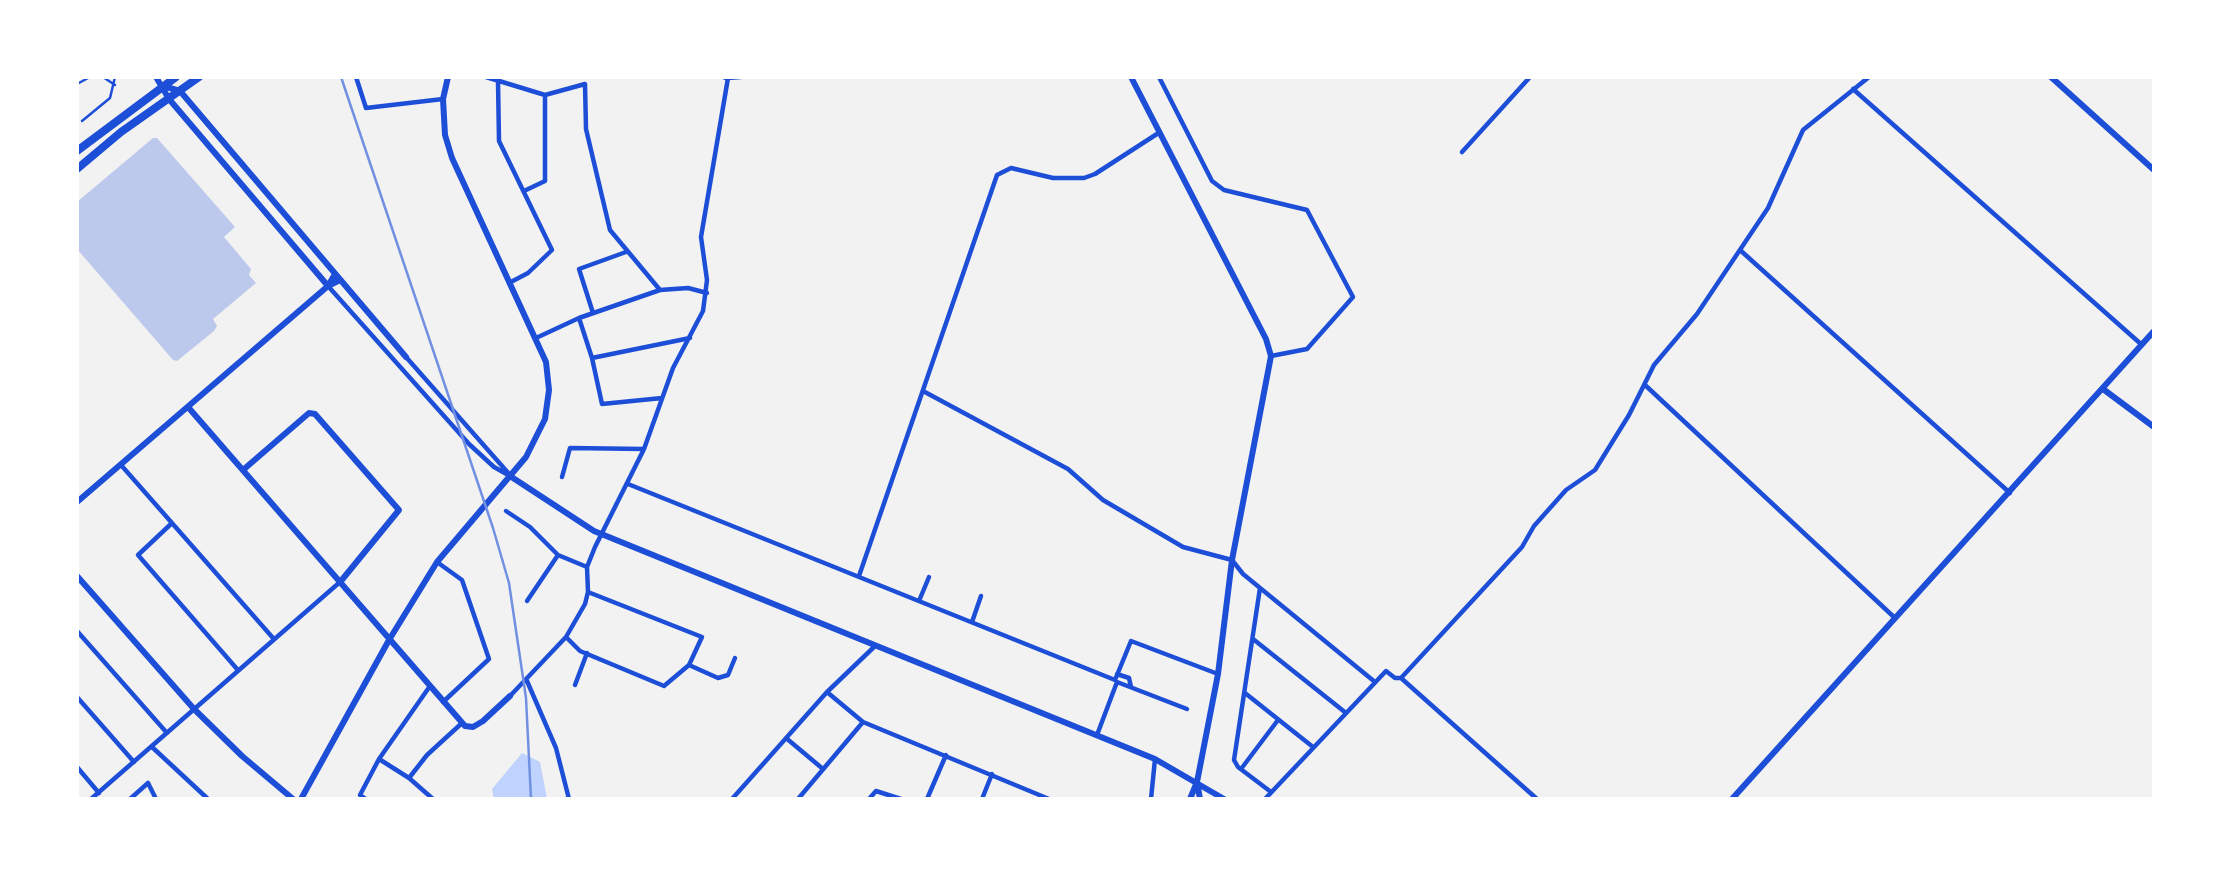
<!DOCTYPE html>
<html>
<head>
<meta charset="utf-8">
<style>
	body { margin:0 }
	#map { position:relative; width:2231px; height:876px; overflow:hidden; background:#f2f2f2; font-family:Cabin,sans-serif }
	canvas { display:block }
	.frame { position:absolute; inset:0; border:79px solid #fff; pointer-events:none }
</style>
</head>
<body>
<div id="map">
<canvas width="2231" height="876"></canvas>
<div class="frame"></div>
</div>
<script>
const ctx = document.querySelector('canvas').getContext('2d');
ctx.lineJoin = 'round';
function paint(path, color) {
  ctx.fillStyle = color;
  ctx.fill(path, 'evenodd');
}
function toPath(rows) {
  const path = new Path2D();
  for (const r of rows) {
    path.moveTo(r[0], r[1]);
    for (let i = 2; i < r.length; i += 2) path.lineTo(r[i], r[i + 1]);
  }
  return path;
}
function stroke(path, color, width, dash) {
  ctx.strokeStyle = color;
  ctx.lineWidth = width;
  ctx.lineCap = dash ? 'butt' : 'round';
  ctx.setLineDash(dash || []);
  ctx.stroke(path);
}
paint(toPath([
	[522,753,540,762,547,799,494,799,492,789]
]), '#bfd3fe');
paint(toPath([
	[153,138,157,138,235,227,224,237,251,269,249,275,256,283,213,319,217,326,214,331,177,361,173,360,77,249,77,202]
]), '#bdc9ec');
stroke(toPath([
	[103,77,115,85],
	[77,84,90,77],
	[82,121,110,98,115,77]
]), '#1d4ed8', 2.5);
stroke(toPath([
	[356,77,366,108,443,99],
	[486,77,545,95,585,84,586,129,610,230,660,290],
	[1159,77,1212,181,1224,190,1307,210,1353,297,1307,349,1271,356],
	[728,78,741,77],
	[498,81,499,141,552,250,528,273,509,283],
	[1853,89,2142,345],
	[1462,152,1530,77],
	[524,191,545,181,545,95],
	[1740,250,2010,493],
	[328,286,469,444,494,467,510,476],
	[593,313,579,269,626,252],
	[579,318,592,358,602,404,662,398],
	[536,338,579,318,660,290,688,288,707,293],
	[406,357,510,475],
	[592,358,690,338],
	[1645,385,1895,618],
	[923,391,1068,469,1103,500,1183,547,1232,560,1243,574,1375,682],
	[121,465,273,638],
	[562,477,570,448,644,449],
	[628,484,1115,680,1131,641,1218,674],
	[506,511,530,527,558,555,587,567],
	[172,523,138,555,237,669],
	[437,562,462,580,489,659,443,702],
	[859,576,997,175,1011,168,1053,178,1084,178,1095,174,1160,132],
	[1260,588,1234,760,1238,767,1271,792],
	[527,601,558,555],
	[919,601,929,577],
	[972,622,981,596],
	[77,631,167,733],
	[566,637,580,651,664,686,689,665,702,637,588,592],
	[1253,639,1346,713],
	[689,665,718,678,728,675,735,658],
	[1117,674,1129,678,1131,687],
	[1401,678,1522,547,1534,526,1566,490,1595,470,1629,415,1654,365,1697,314,1768,208,1803,130,1869,77],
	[527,681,556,748,569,799],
	[575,685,587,653],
	[827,692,863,722,1049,799],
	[1245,693,1313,747],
	[510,696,566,637,585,604,588,592,587,567,595,547,644,449,673,368,703,311,707,280,701,237,728,78],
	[77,697,134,762],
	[1097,735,1117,682,1187,709],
	[786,738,823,769],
	[152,747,208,799],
	[379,759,409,778,433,799],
	[77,767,99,793],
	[1241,769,1278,720],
	[409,778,427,755,462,723],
	[91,799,340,582],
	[130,799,148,783,156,799],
	[366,799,360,795,379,759,430,686],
	[732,799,827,692,874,647],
	[798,799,863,722],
	[869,799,876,791,901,799],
	[927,799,946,755],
	[982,799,992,774],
	[1151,799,1155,759],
	[1265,799,1386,671,1395,678,1401,678,1537,799]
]), '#1d4ed8', 4.5);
stroke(toPath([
	[156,77,169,99,328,286,340,280],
	[725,77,728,78],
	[1131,77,1266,339,1271,356,1232,560,1218,674,1197,782,1190,799],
	[2051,77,2154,170],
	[163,86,180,91,406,357],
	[2103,389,2154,427],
	[188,407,465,726,473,727,483,721,510,696],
	[243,470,309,413,315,414,399,510,341,581],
	[510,476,594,531,1155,759,1224,799],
	[77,502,328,286,335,274],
	[77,576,194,709,242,756,293,799],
	[1197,782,1200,799],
	[301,799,389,640,437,562,526,457,545,419,549,390,546,362,452,158,445,135,443,99,448,77],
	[1732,799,2154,331]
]), '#1d4ed8', 6);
stroke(toPath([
	[77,151,176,77],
	[77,169,121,132,199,77]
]), '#1d4ed8', 8);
stroke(toPath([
	[341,77,493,528,509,583,526,698,531,799]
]), '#7290e2', 2.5);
</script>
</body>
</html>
